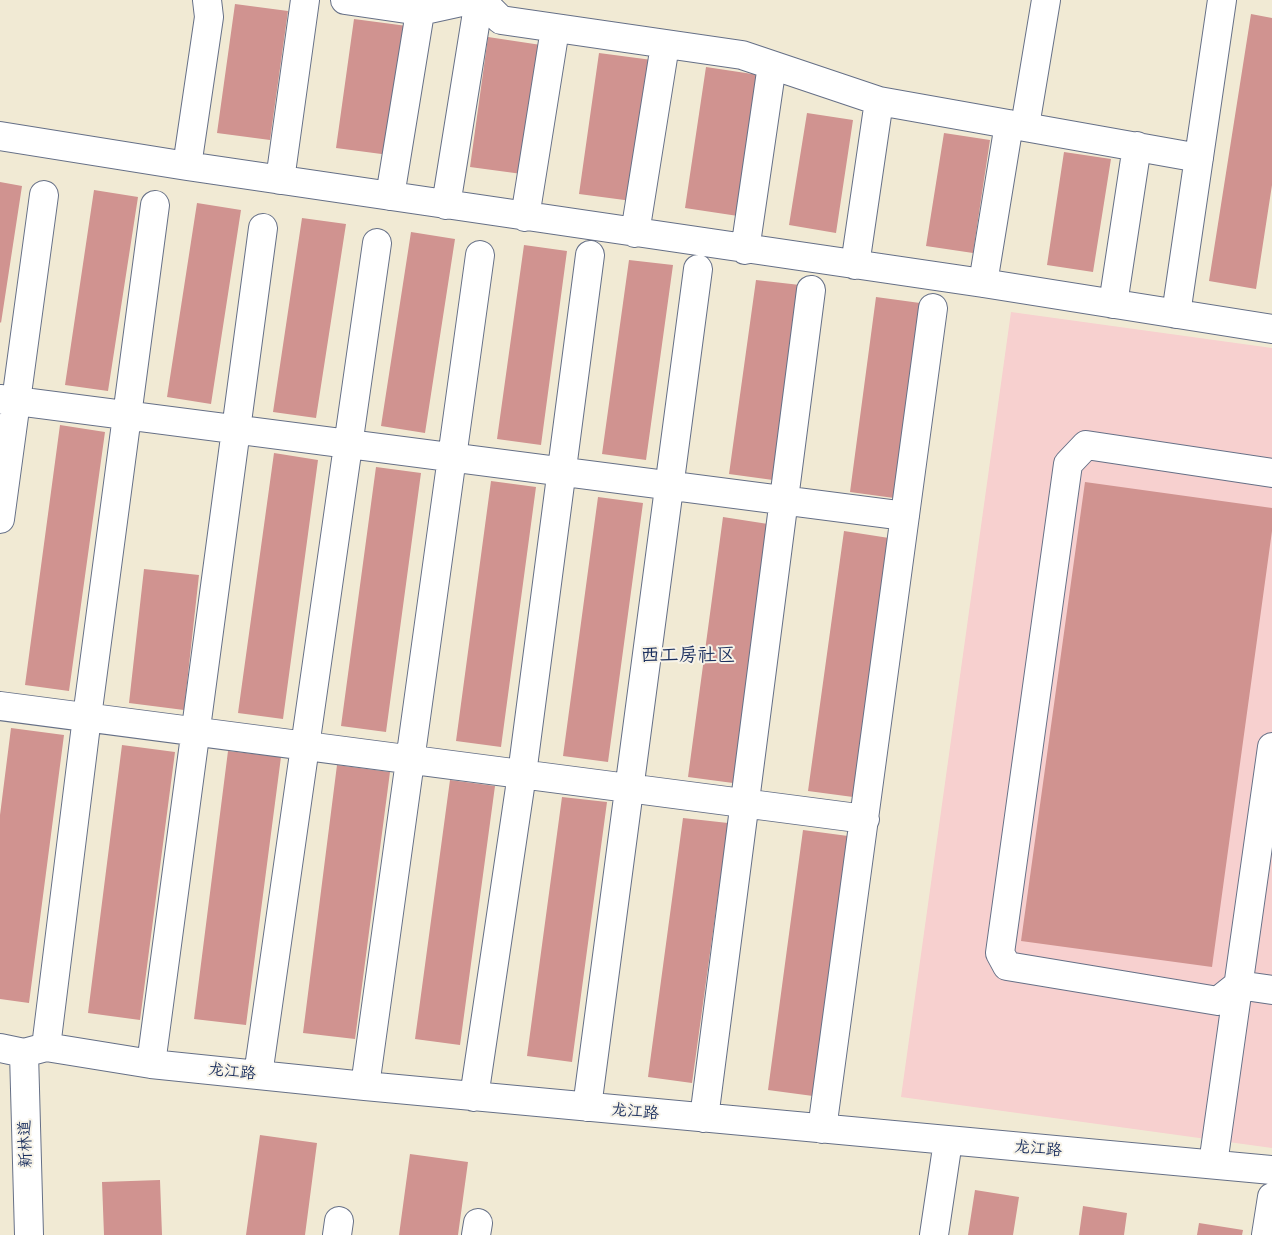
<!DOCTYPE html>
<html>
<head>
<meta charset="utf-8">
<style>
	body { margin:0 }
	canvas { display:block; background:#f1ead4 }
</style>
</head>
<body>
<canvas width="1272" height="1235"></canvas>
<script>
const ctx = document.querySelector('canvas').getContext('2d');
ctx.lineJoin = 'round';
function paint(path, color) {
  ctx.fillStyle = color;
  ctx.fill(path, 'evenodd');
}
function toPath(rows) {
  const path = new Path2D();
  for (const r of rows) {
    path.moveTo(r[0], r[1]);
    for (let i = 2; i < r.length; i += 2) path.lineTo(r[i], r[i + 1]);
  }
  return path;
}
function stroke(path, color, width, dash) {
  ctx.strokeStyle = color;
  ctx.lineWidth = width;
  ctx.lineCap = dash ? 'butt' : 'round';
  ctx.setLineDash(dash || []);
  ctx.stroke(path);
}
function drawText(font, color, halo, rows, align = 'center') {
  ctx.font = font + ' "Patrick Hand","LXGW WenKai TC",sans-serif';
  ctx.lineWidth = 4;
  ctx.setLineDash([]);
  ctx.textBaseline = 'middle';
  ctx.strokeStyle = halo;
  ctx.fillStyle = color;
  for (const [text, x, y, turn = 0] of rows) {
    ctx.save();
    ctx.translate(x, y);
    ctx.rotate((+turn || 0) * Math.PI / 180);
    ctx.textAlign = isNaN(turn) ? turn : align;
    if (halo) ctx.strokeText(text, 0, 0);
    ctx.fillText(text, 0, 0);
    ctx.restore();
  }
}
paint(toPath([
	[1011,312,1272,348,1272,1148,901,1097]
]), '#f7d0cf');
paint(toPath([
	[235,4,288,11,270,140,217,133],
	[1251,14,1272,18,1272,185,1256,289,1209,281],
	[354,19,407,26,389,155,336,148],
	[488,37,541,45,522,174,470,167],
	[599,53,652,60,632,201,579,194],
	[706,67,759,75,738,216,685,208],
	[807,113,853,120,836,233,789,225],
	[944,133,990,140,973,253,926,246],
	[1064,152,1111,159,1093,272,1047,265],
	[0,182,22,186,1,323,0,322],
	[94,190,138,197,108,391,65,385],
	[197,203,241,210,211,404,167,397],
	[302,218,346,224,316,418,273,412],
	[411,232,455,239,425,433,381,426],
	[524,245,567,251,541,445,497,439],
	[629,260,673,265,646,460,602,454],
	[756,280,800,285,773,480,729,474],
	[876,297,920,303,894,498,850,492],
	[60,425,105,432,69,691,25,685],
	[274,453,318,460,283,719,238,713],
	[376,467,421,473,386,732,341,726],
	[491,481,536,487,501,747,456,741],
	[1085,482,1272,508,1272,531,1212,967,1021,941],
	[598,497,643,503,608,762,563,756],
	[723,517,768,524,733,783,688,777],
	[844,531,889,538,853,797,808,791],
	[144,569,199,575,184,710,129,703],
	[11,728,64,735,29,1003,0,999,0,815],
	[122,745,175,752,140,1020,88,1013],
	[228,751,281,757,246,1025,194,1019],
	[337,765,390,772,355,1039,303,1033],
	[450,780,495,786,460,1045,415,1039],
	[562,797,607,802,572,1062,527,1056],
	[683,818,728,823,692,1083,648,1077],
	[803,830,848,836,813,1096,768,1090],
	[260,1135,317,1143,305,1235,246,1235],
	[410,1154,468,1162,458,1235,399,1235],
	[160,1180,162,1235,104,1235,102,1182],
	[975,1190,1019,1197,1013,1235,968,1235],
	[1083,1206,1127,1213,1124,1235,1079,1235],
	[1199,1223,1243,1230,1242,1235,1197,1235]
]), '#d09390');
const minor = toPath([
	[345,0,420,11,470,0],
	[481,0,501,20,742,55,879,101,1199,158],
	[1025,126,1046,0],
	[0,136,187,166,983,283,1272,329],
	[187,166,209,17,207,0],
	[280,180,305,0],
	[390,196,422,0],
	[446,205,479,0],
	[525,217,555,29],
	[635,233,665,45],
	[745,250,772,65],
	[855,265,879,101],
	[983,283,1009,124],
	[1113,304,1137,146],
	[1176,314,1222,0],
	[0,399,905,516],
	[1272,473,1086,445,1068,464,1000,953,1007,966,1218,1001,1238,985,1272,990],
	[0,519,44,195],
	[0,706,865,819],
	[46,1047,87,717,155,205],
	[0,1048,24,1053,46,1047,151,1064,365,1086,1272,1170],
	[24,1053,29,1235],
	[151,1064,263,228],
	[258,1075,377,243],
	[365,1086,480,255],
	[474,1097,522,774,590,255],
	[587,1107,698,269],
	[704,1118,811,290],
	[822,1129,933,308],
	[1213,1164,1272,747],
	[337,1235,339,1221],
	[476,1235,478,1223],
	[934,1235,948,1141],
	[1266,1235,1272,1197]
]);
stroke(minor, '#667087', 30);
stroke(minor, '#fff', 28);
drawText('16px', '#1b2f5e', '#f7f3e8', [
	["龙江路",232,1072,6],
	["龙江路",635,1112,5],
	["新林道",26,1144,-92],
	["龙江路",1038,1149,5]
]);
drawText('19px', '#1b2f5e', '#f7f3e8', [
	["西工房社区",688,656]
]);
</script>
</body>
</html>
